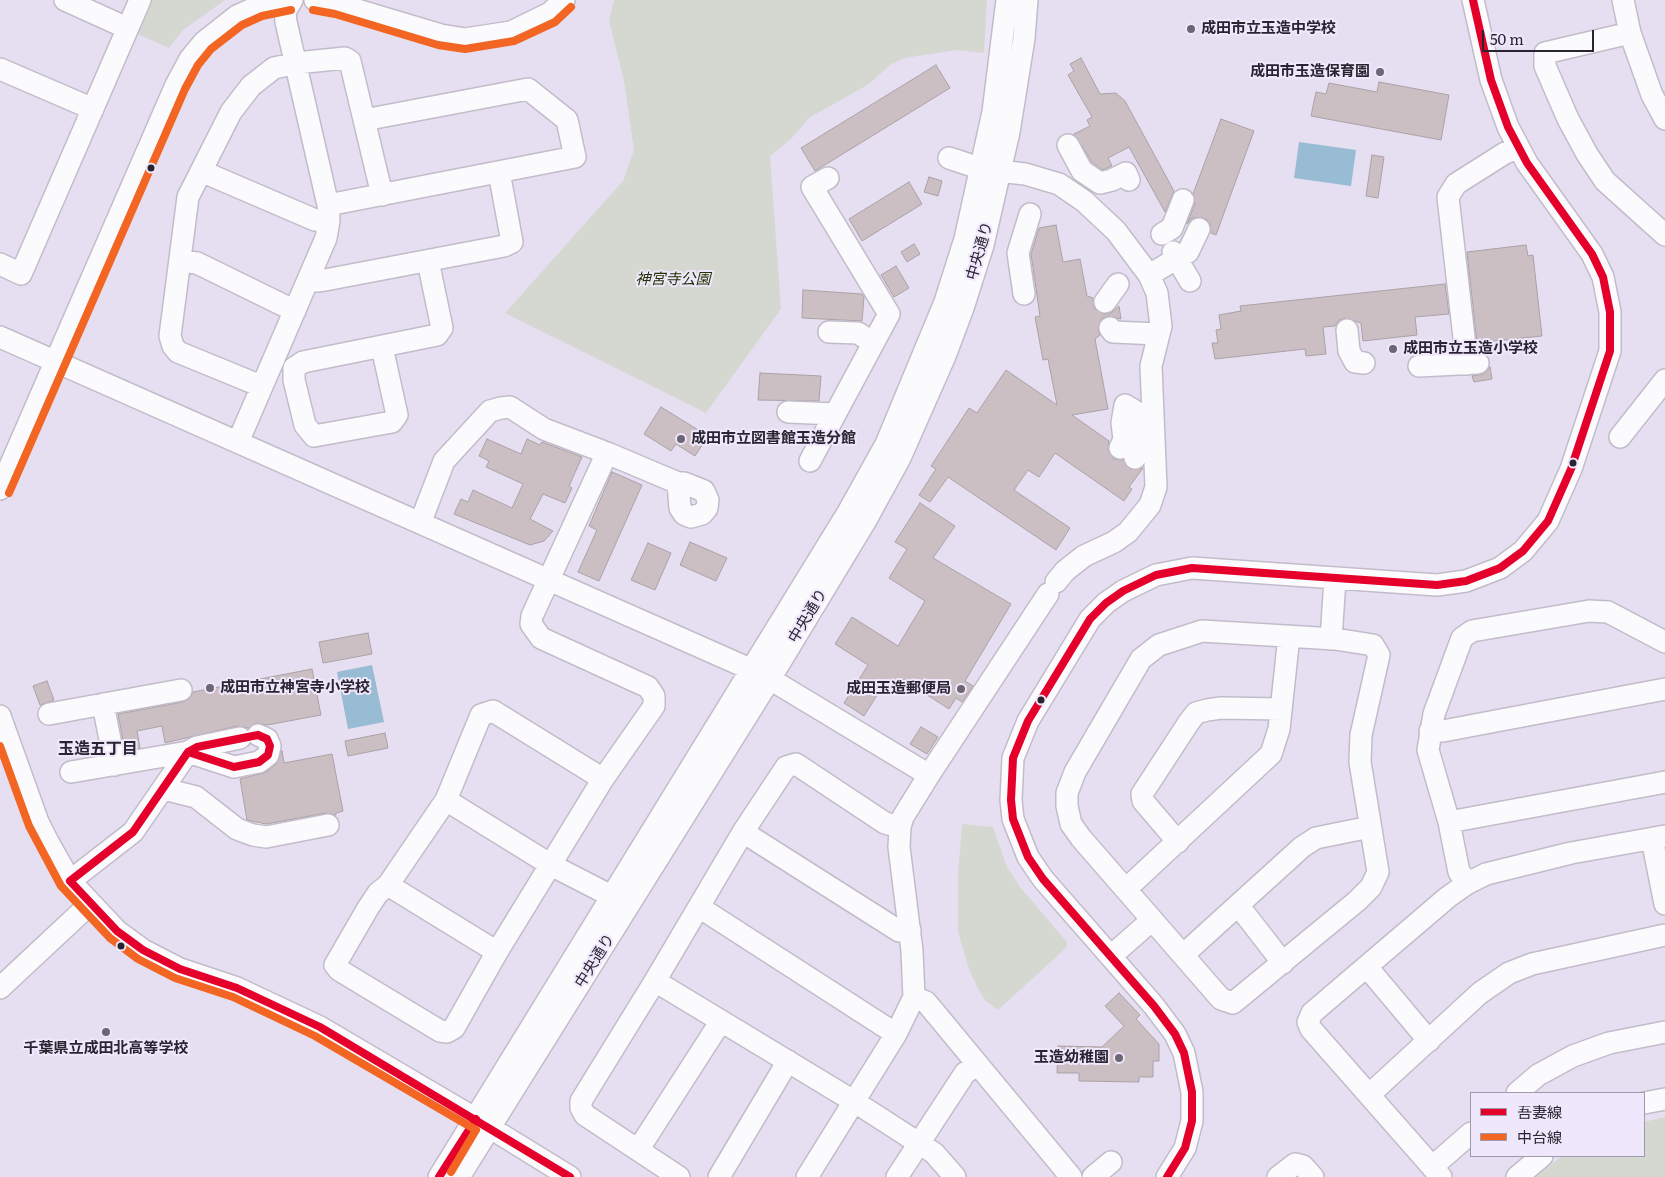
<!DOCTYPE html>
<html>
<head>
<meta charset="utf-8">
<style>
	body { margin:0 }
	#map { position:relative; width:1665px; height:1177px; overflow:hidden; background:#e6dff1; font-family:Literata,"Noto Sans JP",serif }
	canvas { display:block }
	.legend { position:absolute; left:1470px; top:1092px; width:175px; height:65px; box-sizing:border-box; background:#efe7fb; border:1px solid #a099aa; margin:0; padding:6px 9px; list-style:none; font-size:15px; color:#292430 }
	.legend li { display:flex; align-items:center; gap:10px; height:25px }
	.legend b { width:25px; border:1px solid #a099aa }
	.scale { position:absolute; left:1482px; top:30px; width:112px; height:22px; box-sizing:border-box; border:2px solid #292430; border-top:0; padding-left:6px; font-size:15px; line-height:18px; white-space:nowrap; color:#292430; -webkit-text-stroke:4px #efe7fb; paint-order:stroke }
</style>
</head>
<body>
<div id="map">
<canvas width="1665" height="1177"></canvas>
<ul class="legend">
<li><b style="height:6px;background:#e4002b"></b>吾妻線</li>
<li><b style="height:6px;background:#f26522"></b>中台線</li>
</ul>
<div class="scale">50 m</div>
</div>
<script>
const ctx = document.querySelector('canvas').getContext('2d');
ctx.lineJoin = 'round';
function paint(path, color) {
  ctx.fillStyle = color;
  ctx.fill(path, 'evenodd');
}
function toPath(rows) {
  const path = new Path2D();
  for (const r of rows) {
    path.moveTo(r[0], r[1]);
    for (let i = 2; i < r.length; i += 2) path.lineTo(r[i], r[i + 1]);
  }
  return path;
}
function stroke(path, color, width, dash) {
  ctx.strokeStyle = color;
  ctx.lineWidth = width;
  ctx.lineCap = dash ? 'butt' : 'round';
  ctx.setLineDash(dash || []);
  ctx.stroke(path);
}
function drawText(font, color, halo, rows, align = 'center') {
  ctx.font = font + ' Literata,"Noto Sans JP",serif';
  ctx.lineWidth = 4;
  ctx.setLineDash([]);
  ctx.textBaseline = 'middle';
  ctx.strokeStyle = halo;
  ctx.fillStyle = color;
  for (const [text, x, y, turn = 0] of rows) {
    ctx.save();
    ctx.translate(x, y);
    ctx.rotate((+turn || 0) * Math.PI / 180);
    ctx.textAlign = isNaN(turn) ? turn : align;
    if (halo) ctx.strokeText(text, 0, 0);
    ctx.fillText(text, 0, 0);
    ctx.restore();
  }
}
paint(toPath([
	[152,0,225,0,183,30,169,48,138,34],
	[614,0,987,0,984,53,956,50,905,58,891,64,869,84,809,118,791,139,770,156,781,309,706,413,505,313,623,181,634,150,624,81,609,21],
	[962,824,993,827,1007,867,1020,887,1067,942,1066,948,998,1010,986,1001,978,989,969,969,958,932,958,875],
	[1665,1117,1665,1177,1535,1177,1562,1156,1644,1156,1644,1122]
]), '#d4d8d0');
paint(toPath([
	[1299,142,1356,150,1351,186,1294,178],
	[372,665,384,722,348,729,337,672]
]), '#98bcd3');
const building = toPath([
	[1081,58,1100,94,1116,93,1125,101,1174,191,1165,212,1129,147,1108,158,1112,166,1102,170,1092,162,1074,134,1090,126,1087,120,1092,117,1068,75,1074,71,1070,64,1081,58],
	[936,65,950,88,815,171,801,148,936,65],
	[1379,82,1449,95,1441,140,1311,116,1316,92,1326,94,1329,83,1377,92,1379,82],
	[1221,119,1254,131,1216,235,1211,233,1210,222,1204,218,1192,218,1187,224,1195,204,1193,194,1221,119],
	[1372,155,1384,157,1378,198,1366,196,1372,155],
	[929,177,942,181,938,196,924,192,929,177],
	[909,182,922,204,862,241,849,219,909,182],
	[1056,225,1063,262,1080,259,1087,296,1093,298,1094,308,1104,314,1111,313,1119,306,1121,319,1109,316,1102,318,1098,329,1100,335,1095,339,1108,409,1072,415,1109,441,1108,450,1114,459,1123,460,1130,469,1143,468,1129,487,1132,489,1124,501,1055,453,1039,477,1028,470,1014,490,1070,528,1056,550,948,477,930,502,919,495,936,469,931,466,969,408,977,413,1006,370,1057,405,1048,359,1043,360,1035,317,1040,316,1031,254,1039,228,1056,225],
	[914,244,920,254,907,262,901,252,914,244],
	[1526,245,1528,256,1533,255,1542,336,1477,343,1467,252,1526,245],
	[896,266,909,288,894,297,881,275,896,266],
	[1445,284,1449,314,1415,317,1417,335,1363,341,1361,323,1345,318,1339,320,1335,326,1323,327,1326,354,1306,356,1305,349,1215,359,1212,343,1218,343,1216,330,1221,329,1219,315,1241,311,1240,306,1445,284],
	[803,290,862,294,864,297,862,321,802,318,803,290],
	[1490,367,1492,379,1474,382,1472,376,1484,374,1490,367],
	[760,373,821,376,819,401,758,400,760,373],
	[661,407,708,436,695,456,676,444,671,451,644,434,661,407],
	[487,439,521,454,527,439,540,445,542,442,582,457,569,486,572,488,565,503,543,494,530,519,553,531,544,541,530,545,454,514,461,499,468,502,473,490,512,508,523,484,486,467,489,461,479,456,487,439],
	[612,472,642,485,599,581,578,572,597,530,589,526,612,472],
	[920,503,955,526,933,558,1011,604,965,681,973,686,962,702,956,698,949,709,901,678,894,690,884,684,864,716,844,703,868,665,835,644,852,617,898,646,925,601,889,578,907,549,895,542,920,503],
	[690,542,727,558,716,581,680,565,690,542],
	[648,543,671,553,655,590,631,580,648,543],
	[368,633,372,654,323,663,319,642,368,633],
	[312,669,321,715,267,725,256,723,248,728,237,726,165,743,162,726,137,731,140,748,125,750,118,714,183,702,189,699,193,692,312,669],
	[47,681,54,700,40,705,33,686,47,681],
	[921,727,938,737,927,754,910,744,921,727],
	[385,733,388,748,348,756,345,741,385,733],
	[282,751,284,763,332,754,343,811,336,813,336,815,326,813,266,824,247,820,240,779,267,772,276,764,282,751],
	[1119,993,1140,1015,1136,1019,1159,1044,1159,1061,1153,1061,1153,1077,1139,1077,1139,1082,1079,1081,1079,1073,1057,1073,1058,1046,1102,1047,1124,1026,1105,1006,1119,993]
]);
paint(building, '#ccbfc3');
stroke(building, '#aaa1a6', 1);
const minor = toPath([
	[65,0,127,28],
	[315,0,337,4,441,35,465,39,511,32,550,13,564,0],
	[1623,0,1630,33,1652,95,1665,119],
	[1630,33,1545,53,1545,66,1568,119,1587,154,1605,181,1665,235],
	[0,69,93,109],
	[1068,145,1082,171,1100,183,1112,180,1126,173,1129,180],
	[949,158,982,169,1025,174,1059,184,1084,201,1116,231,1149,275,1157,293,1161,326,1151,366,1156,487,1150,505,1128,532,1114,542,1084,556,1065,571,1056,582],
	[201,171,315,220,329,221],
	[328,205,575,157,567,120,528,89,364,120],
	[1162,234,1172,228,1183,200],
	[1173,252,1190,281],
	[180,261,197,263,295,311],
	[0,264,21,274,140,0],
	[1149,275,1188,252,1199,229],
	[309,279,317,281,325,280,504,246,512,242,499,172],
	[1024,294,1018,253,1030,214],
	[1105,302,1118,284],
	[1110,328,1113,332,1159,334],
	[1347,330,1349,351,1355,362,1364,363],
	[829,332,858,333,873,343],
	[0,337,750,669,770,679,929,775],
	[1467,364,1448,197,1456,184,1505,153,1518,148],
	[1419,366,1478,363],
	[294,368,294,380,305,425,314,436,392,422,397,415,382,347],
	[294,368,303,362,437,335,442,328,428,261],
	[261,386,178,352,173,346,170,336,188,197,231,112,251,86,274,68,297,63,345,58,350,61,382,195],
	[788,412,835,414],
	[1620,437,1665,380],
	[238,442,326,238,329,221,328,205,286,22,285,12,292,0],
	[1120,448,1124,439,1122,423,1125,405,1135,411,1137,454,1135,458],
	[810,461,889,314,812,187,828,178],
	[0,489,176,85,190,59,204,42,237,16,259,6,289,0],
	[421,521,444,461,490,411,501,408,510,407,544,429,607,453,678,483,684,483,704,491,708,500,707,508,702,514,691,517,684,514,680,508,678,483],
	[1202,631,1335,639,1373,645,1379,655,1361,735,1360,762,1378,872,1371,887,1357,901,1233,1003,1221,999,1081,838,1071,824,1067,806,1067,793,1075,772,1141,659,1159,645,1202,631],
	[1331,639,1335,579],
	[103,704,115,765],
	[49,714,181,690],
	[0,716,38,822,48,842,70,881,117,931,143,950,180,969,237,988,320,1027,476,1119,570,1177],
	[1430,731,1443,731,1665,689],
	[188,752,234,767,259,762,268,755,270,746,267,739,258,735],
	[71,772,188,752,197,747,240,738],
	[603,779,493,711,481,715,446,800,388,885,378,893,368,908,335,965,339,970,440,1031,447,1032,454,1028,497,952,603,779,654,706,654,696,648,687,541,638,531,624,532,616,607,453],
	[164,789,196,797,237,829,253,835,266,837,328,825],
	[446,800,551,865,623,902],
	[1449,822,1665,782],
	[743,832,899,931,910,930],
	[1652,839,1665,904],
	[1178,842,1143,801,1142,794,1189,722,1196,713,1207,710,1221,708,1281,709],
	[70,881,133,832,188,752],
	[1468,883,1459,872,1449,822,1428,750,1434,714,1462,638,1472,631,1589,611,1608,612,1665,642],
	[388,885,497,952],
	[1126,889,1271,754,1279,729,1289,636],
	[1238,905,1283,963],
	[699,907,896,1034],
	[1183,955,1302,847,1316,838,1370,827],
	[1111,956,1152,920],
	[1367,967,1429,1041],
	[655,981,855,1102,934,1153,955,1177],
	[0,988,90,904],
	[914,997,926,1002,1071,1177],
	[1517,1093,1538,1075,1573,1056,1609,1043,1665,1032],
	[1370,1094,1480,993,1509,973,1532,964,1665,935],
	[1644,1103,1665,1099],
	[638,1150,721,1021],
	[1432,1167,1471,1133],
	[439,1177,847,514,886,444,945,302,965,239,993,112,1007,0],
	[459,1177,770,679,866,520,900,458,945,356,963,308,983,245,1009,132,1024,38,1027,0],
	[679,1177,585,1115,581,1108,581,1101,655,981,743,832,786,767,796,764,885,823,900,827],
	[719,1177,788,1061],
	[807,1177,896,1034,914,997,912,951,899,847,900,827,903,817,929,775,1048,594],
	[897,1177,965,1073,977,1065],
	[1093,1177,1111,1162],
	[1167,1177,1185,1148,1192,1121,1192,1092,1184,1053,1175,1034,1154,1006,1043,879,1028,857,1013,819,1011,800,1013,758,1028,721,1090,619,1106,603,1123,591,1156,575,1192,568,1437,585,1466,581,1500,568,1523,551,1548,521,1571,469,1610,351,1610,312,1603,277,1592,254,1527,163,1508,127,1491,80,1473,0],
	[1278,1177,1295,1164,1303,1166,1313,1177],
	[1441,1177,1311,1029,1308,1022,1312,1013,1448,897,1468,883,1486,874,1571,853,1665,836],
	[1517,1177,1542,1156]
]);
stroke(minor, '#c2bcca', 24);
stroke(minor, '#fbfafd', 21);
stroke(toPath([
	[258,735,267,739,270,746,268,755,259,762,234,767,188,752,197,747,258,735],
	[70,881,117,931,143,950,180,969,237,988,320,1027,570,1177],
	[70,881,133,832,188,752],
	[439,1177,476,1119],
	[1167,1177,1185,1148,1192,1121,1192,1092,1184,1053,1175,1034,1154,1006,1043,879,1028,857,1013,819,1011,800,1013,758,1028,721,1090,619,1106,603,1123,591,1156,575,1192,568,1437,585,1466,581,1500,568,1523,551,1548,521,1571,469,1610,351,1610,312,1603,277,1592,254,1527,163,1508,127,1491,80,1473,0]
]), '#e4002b', 8);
stroke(toPath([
	[313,10,335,14,438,45,465,49,514,41,555,22,571,7],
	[9,493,185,89,198,65,211,49,242,25,262,16,291,10],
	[0,746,29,826,61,886,110,938,138,959,175,978,233,997,315,1036,476,1130,451,1172]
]), '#f26522', 8);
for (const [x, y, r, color] of [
	[1191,29,5,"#6b6574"],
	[1380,72,5,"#6b6574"],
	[151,168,4.5,"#292430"],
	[1393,349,5,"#6b6574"],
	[681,439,5,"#6b6574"],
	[1573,463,4.5,"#292430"],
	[210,688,5,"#6b6574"],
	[961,689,5,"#6b6574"],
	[1041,700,4.5,"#292430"],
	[121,946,4.5,"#292430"],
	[106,1032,5,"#6b6574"],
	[1119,1058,5,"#6b6574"]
]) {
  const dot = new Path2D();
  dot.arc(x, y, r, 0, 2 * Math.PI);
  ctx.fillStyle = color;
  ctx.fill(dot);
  stroke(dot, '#efe7fb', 2);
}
drawText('bold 15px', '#292430', '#efe7fb', [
	["成田市立玉造中学校",1201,29],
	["成田市玉造保育園",1370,72,"right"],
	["成田市立玉造小学校",1403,349],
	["成田市立図書館玉造分館",691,439],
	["成田市立神宮寺小学校",220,688],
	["成田玉造郵便局",951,689,"right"],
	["千葉県立成田北高等学校",106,1049,"center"],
	["玉造幼稚園",1109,1058,"right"]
], 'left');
drawText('15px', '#292430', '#efe7fb', [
	["中央通り",980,251,-74],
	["中央通り",808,616,-59],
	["中央通り",595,961,-58]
]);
drawText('italic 15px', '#213300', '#efe7fb', [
	["神宮寺公園",673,280]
]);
drawText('bold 16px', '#292430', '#efe7fb', [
	["玉造五丁目",98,749]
]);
</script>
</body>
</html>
